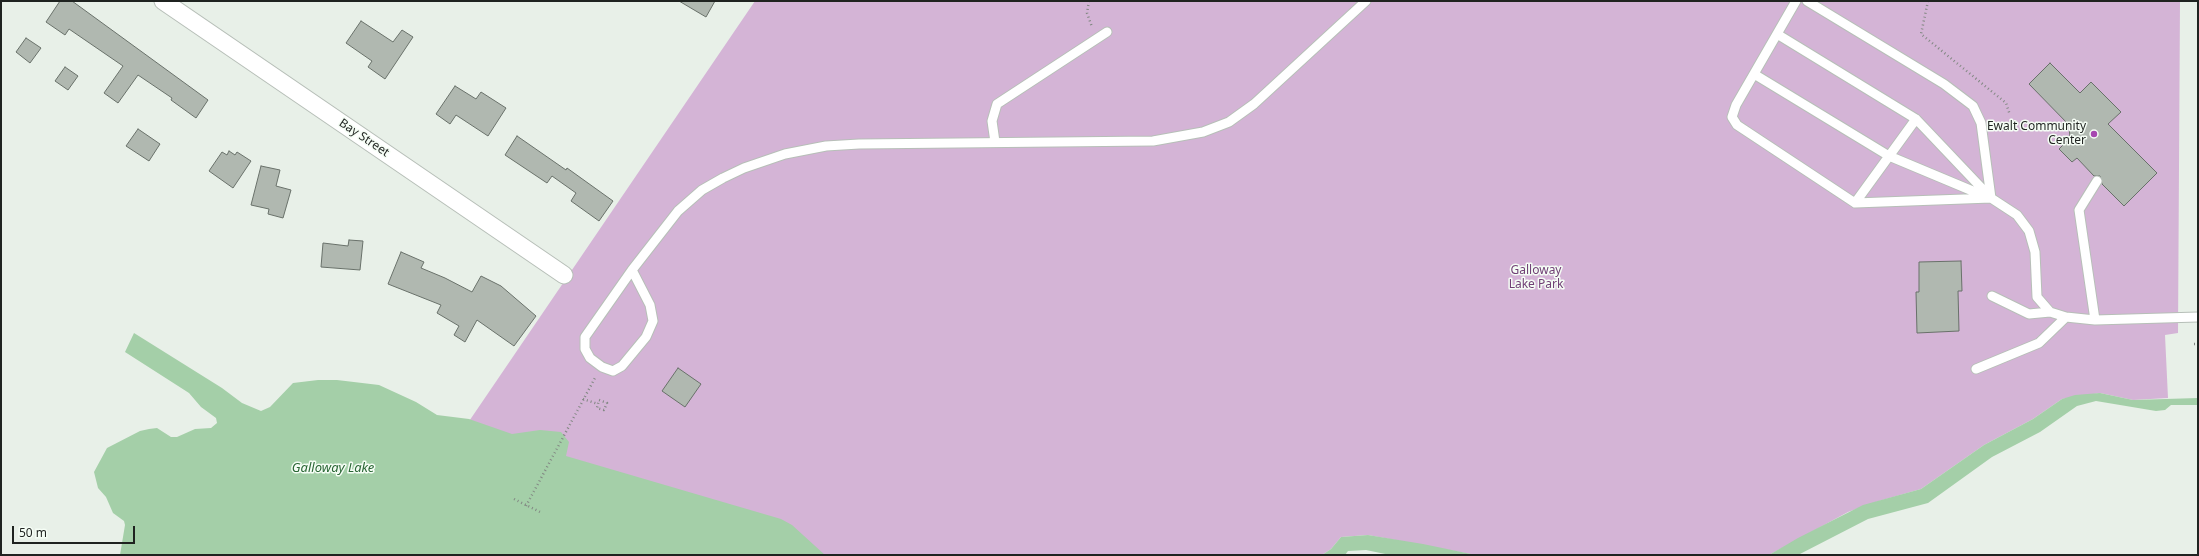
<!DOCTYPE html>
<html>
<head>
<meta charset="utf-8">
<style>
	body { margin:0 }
	#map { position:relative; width:2199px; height:556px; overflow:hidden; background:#e8f0e8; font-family:"Noto Sans",sans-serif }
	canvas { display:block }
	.frame { position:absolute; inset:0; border:2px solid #1f2320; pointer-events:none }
	.scale { position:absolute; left:12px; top:526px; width:123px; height:18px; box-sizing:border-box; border:2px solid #1f2320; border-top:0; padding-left:5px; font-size:12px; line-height:14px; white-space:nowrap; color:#1f2320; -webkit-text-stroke:3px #f5fdf5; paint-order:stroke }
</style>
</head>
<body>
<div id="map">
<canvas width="2199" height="556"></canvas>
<div class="frame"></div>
<div class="scale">50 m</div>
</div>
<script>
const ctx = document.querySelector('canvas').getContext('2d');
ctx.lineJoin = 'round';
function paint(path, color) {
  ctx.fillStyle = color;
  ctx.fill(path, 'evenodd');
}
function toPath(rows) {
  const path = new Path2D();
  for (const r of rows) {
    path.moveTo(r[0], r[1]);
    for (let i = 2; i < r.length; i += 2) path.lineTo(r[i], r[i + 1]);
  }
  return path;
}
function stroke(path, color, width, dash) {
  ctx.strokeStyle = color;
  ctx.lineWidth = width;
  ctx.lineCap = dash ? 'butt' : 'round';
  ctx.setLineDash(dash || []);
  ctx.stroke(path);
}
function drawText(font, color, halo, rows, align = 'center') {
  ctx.font = font + ' "Noto Sans",sans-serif';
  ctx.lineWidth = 3;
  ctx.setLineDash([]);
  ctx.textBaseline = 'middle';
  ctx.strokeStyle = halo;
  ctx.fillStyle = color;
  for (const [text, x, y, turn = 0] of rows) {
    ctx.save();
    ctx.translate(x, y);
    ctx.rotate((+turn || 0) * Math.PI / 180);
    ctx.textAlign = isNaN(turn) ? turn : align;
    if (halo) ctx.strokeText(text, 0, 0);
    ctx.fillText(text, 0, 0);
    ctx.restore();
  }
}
paint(toPath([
	[755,1,2180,1,2178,333,2165,335,2168,398,2133,400,2100,393,2062,399,2033,419,1984,445,1921,489,1879,501,1848,512,1769,555,1476,555,1368,535,1341,537,1331,549,1322,555,378,555]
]), '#d4b4d6');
paint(toPath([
	[134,333,222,388,242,403,261,411,270,407,293,383,318,380,337,380,379,385,416,402,437,415,469,419,512,434,540,430,561,432,569,442,566,456,781,519,792,525,825,555,120,555,125,525,124,521,113,513,106,497,98,488,94,472,107,448,140,431,149,429,157,428,171,437,177,437,195,429,211,428,217,423,216,418,201,407,189,393,125,352],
	[2100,393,2133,400,2198,398,2198,405,2171,405,2165,410,2156,411,2096,401,2077,406,2040,432,1992,457,1928,503,1868,519,1798,555,1769,555,1798,538,1863,505,1921,489,1984,445,2033,419,2062,399,2075,395],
	[1368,535,1423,544,1476,555,1390,555,1366,550,1348,551,1345,555,1322,555,1331,549,1341,537]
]), '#a4cfa8');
const building = toPath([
	[60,1,72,1,208,100,196,118,171,100,172,98,138,75,118,103,104,93,123,66,69,29,65,35,46,22,60,1],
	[679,1,715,1,706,17,679,1],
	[361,21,393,42,402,30,413,37,385,79,368,67,372,61,346,43,361,21],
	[26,38,41,48,30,63,16,52,26,38],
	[2050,63,2080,93,2091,82,2121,112,2108,124,2157,173,2124,206,2102,184,2100,176,2094,176,2077,158,2072,162,2059,149,2070,138,2069,125,2029,84,2050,63],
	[65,67,78,76,68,90,55,81,65,67],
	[455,86,476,99,481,92,506,108,488,136,456,115,450,124,436,114,455,86],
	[138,129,160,144,149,161,126,146,138,129],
	[517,136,566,170,567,168,613,201,599,221,571,201,576,193,552,176,547,183,505,155,517,136],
	[229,151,235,155,237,152,251,161,233,188,209,171,222,152,227,155,229,151],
	[261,166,280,170,276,186,291,190,283,218,268,214,269,209,251,205,261,166],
	[349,240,363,241,360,270,321,267,323,243,348,246,349,240],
	[401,252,424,262,421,268,445,278,472,292,481,276,501,286,536,316,514,346,477,320,465,342,454,335,459,326,437,313,441,305,388,284,401,252],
	[1961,261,1962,291,1958,291,1959,331,1917,333,1916,292,1919,292,1919,262,1961,261],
	[678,368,701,384,685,407,662,391,678,368]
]);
paint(building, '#b0b8b0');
stroke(building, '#69716a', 1);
const lane = toPath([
	[1796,1,1736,105,1732,117,1737,125,1855,203,1991,198],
	[1807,1,1944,84,1973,106,1981,123,1991,198,2017,215,2029,231,2035,252,2037,297,2050,312,2066,317,2095,320,2198,317],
	[1777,34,1916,119,1991,198],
	[1754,74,1889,156,1987,197],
	[995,142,992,121,997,104,1107,32],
	[1855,203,1916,119],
	[632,270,650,305,653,321,646,337,622,366,613,371,602,367,590,358,585,349,585,337,632,270,678,211,702,190,723,178,744,168,785,154,826,146,859,144,1153,141,1203,132,1229,122,1254,104,1366,1],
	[1992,296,2029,314,2050,312],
	[2095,320,2079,210,2097,181],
	[1976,369,2039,343,2066,317]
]);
const street = toPath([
	[163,1,564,275]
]);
stroke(lane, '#b7bfb8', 11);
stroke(street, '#b7bfb8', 19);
stroke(toPath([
	[1089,1,1087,13,1092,27],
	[1928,1,1921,34,2006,103,2010,115],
	[2194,344,2198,344],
	[583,399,598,404,599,400,607,403,604,410,597,408,598,404],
	[514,499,540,512],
	[526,506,595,378]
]), '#828883', 2.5, [1, 3]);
stroke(lane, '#fff', 9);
stroke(street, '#fff', 17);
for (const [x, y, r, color] of [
	[2094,134,4,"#a647b0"]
]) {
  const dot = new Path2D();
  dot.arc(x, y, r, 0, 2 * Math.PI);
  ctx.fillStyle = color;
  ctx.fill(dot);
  stroke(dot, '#f5fdf5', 1.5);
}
drawText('12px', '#1f2320', '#f5fdf5', [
	["Ewalt Community",2086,127],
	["Center",2086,141]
], 'right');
drawText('12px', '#1f2320', '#f5fdf5', [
	["Bay Street",364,138,34]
]);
drawText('12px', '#714076', '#f5fdf5', [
	["Galloway",1536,271],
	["Lake Park",1536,285]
]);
drawText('italic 13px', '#296634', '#f5fdf5', [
	["Galloway Lake",333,468]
]);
</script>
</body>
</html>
